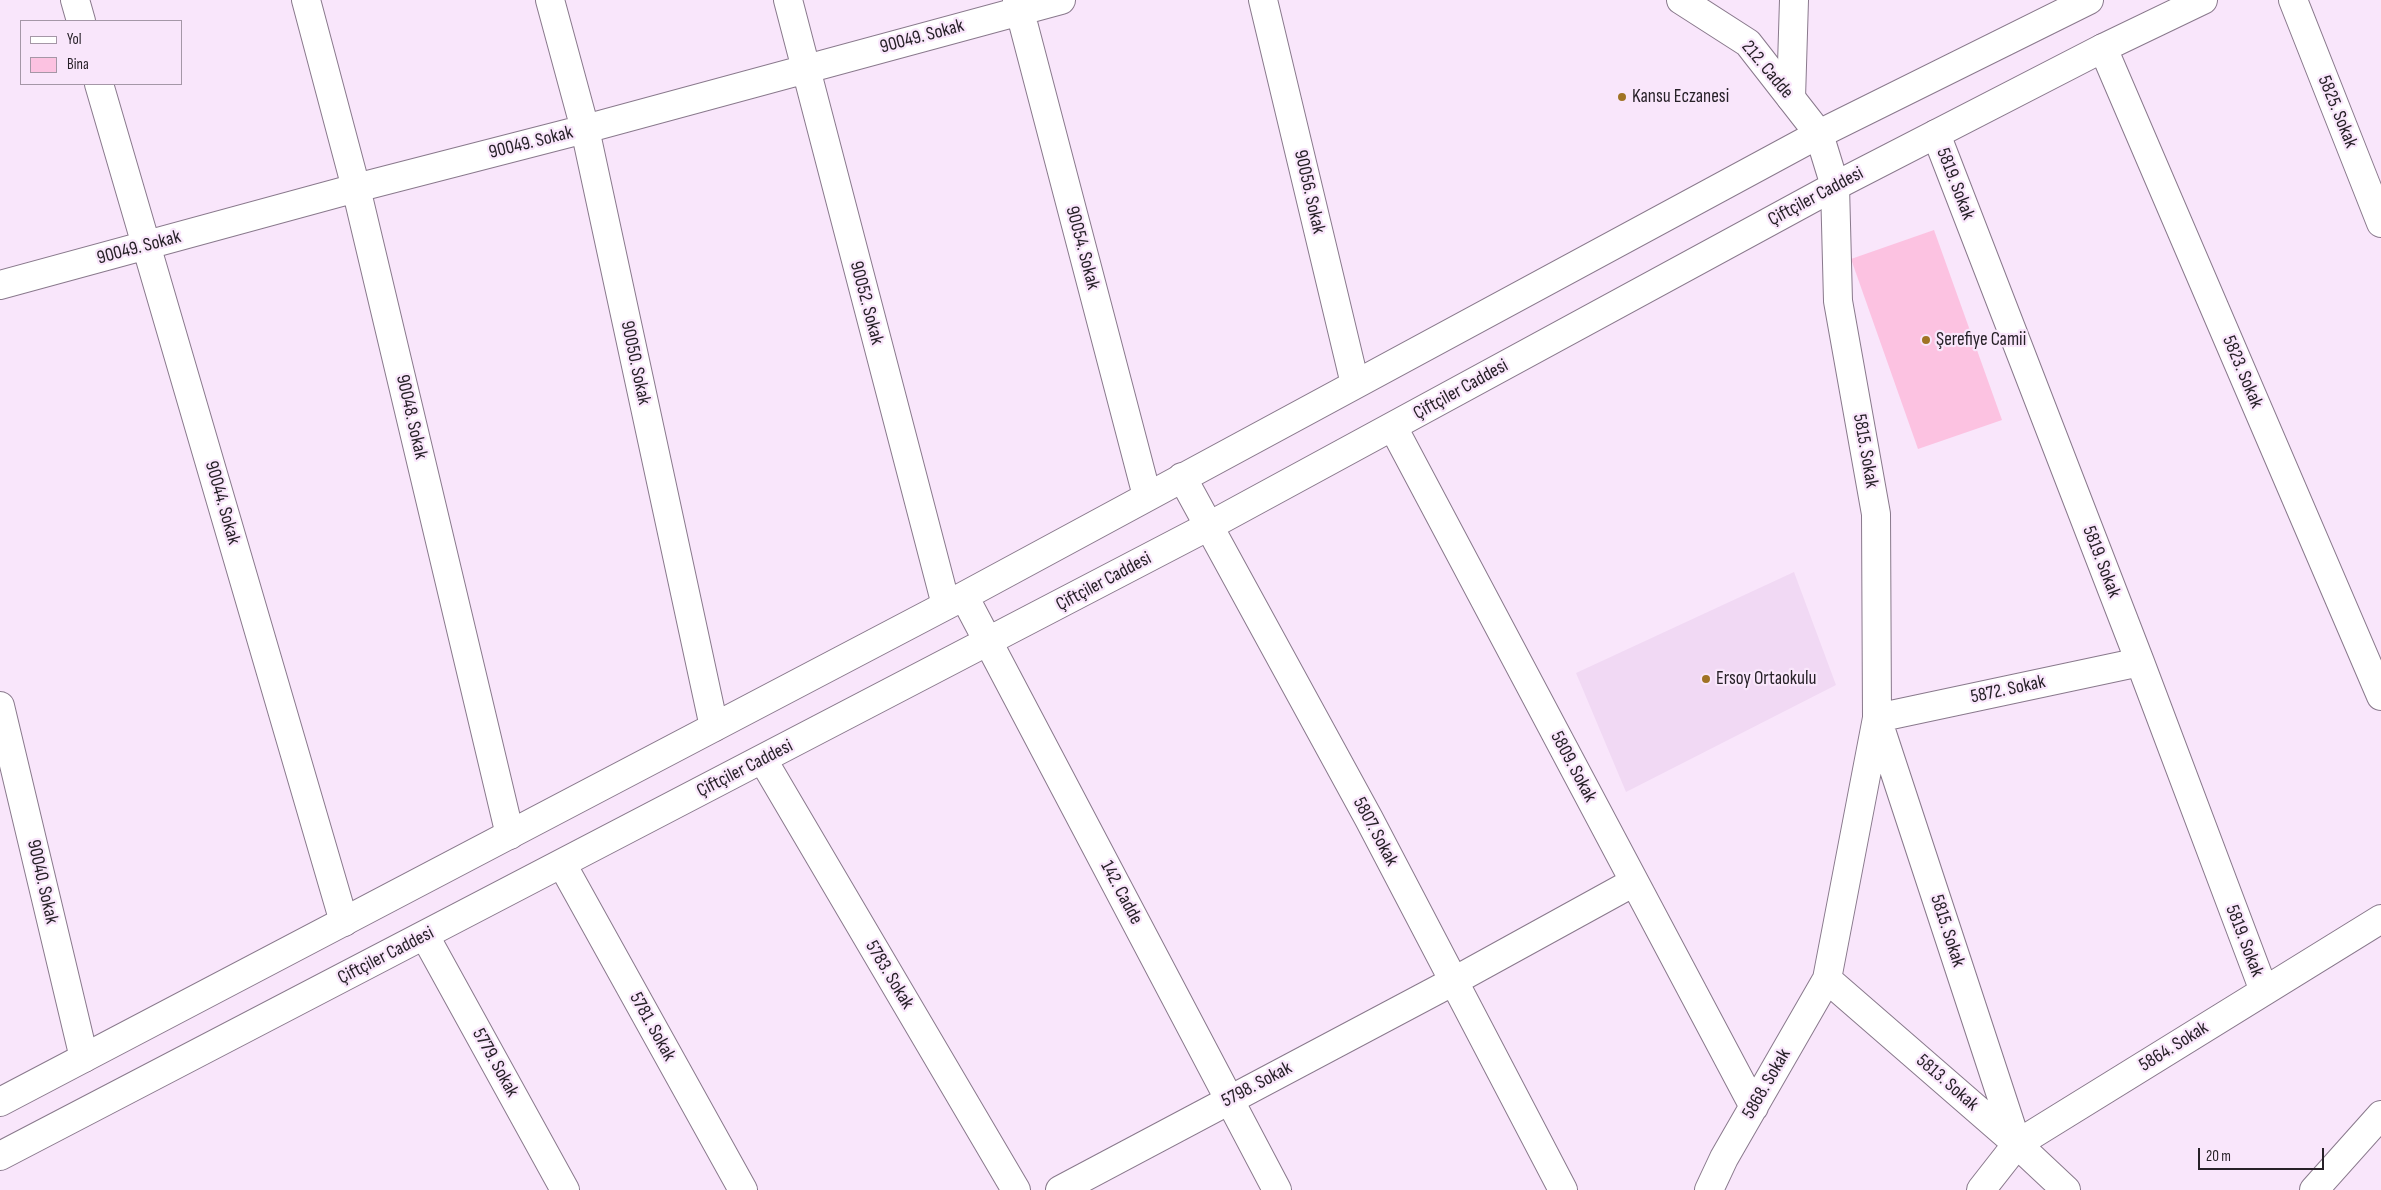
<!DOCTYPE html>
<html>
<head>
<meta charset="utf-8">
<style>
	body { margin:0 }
	#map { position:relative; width:2381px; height:1190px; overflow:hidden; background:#f9e6fb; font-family:"Sofia Sans Condensed",sans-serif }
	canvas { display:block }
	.legend { position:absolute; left:20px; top:20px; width:162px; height:65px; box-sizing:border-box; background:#f9e6fb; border:1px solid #a597a7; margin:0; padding:6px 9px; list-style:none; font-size:15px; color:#272128 }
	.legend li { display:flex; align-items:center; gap:10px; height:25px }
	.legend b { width:25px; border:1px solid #a597a7 }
	.scale { position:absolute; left:2198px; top:1148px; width:126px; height:22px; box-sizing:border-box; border:2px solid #272128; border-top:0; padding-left:6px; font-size:15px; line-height:18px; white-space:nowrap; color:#272128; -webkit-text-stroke:4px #f9e6fb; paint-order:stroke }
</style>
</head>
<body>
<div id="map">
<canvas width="2381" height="1190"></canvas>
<ul class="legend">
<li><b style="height:6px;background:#fff"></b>Yol</li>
<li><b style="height:14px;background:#fcc2e1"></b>Bina</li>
</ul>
<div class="scale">20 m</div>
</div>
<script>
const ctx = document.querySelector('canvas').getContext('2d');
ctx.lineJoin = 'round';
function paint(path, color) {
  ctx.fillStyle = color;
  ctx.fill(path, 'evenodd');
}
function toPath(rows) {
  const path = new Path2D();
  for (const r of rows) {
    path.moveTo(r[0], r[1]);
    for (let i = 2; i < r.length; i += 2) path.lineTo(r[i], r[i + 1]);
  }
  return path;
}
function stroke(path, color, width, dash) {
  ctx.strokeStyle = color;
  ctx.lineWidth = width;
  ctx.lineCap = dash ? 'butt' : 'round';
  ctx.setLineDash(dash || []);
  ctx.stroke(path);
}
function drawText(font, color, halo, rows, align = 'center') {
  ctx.font = font + ' "Sofia Sans Condensed",sans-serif';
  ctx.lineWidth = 4.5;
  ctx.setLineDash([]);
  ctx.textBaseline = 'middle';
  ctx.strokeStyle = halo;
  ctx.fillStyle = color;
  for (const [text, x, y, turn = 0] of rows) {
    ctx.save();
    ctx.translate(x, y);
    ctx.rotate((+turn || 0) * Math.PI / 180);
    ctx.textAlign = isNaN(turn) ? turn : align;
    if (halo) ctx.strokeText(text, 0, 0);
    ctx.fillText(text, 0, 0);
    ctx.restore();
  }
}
paint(toPath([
	[1794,572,1836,685,1626,792,1576,673]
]), '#f1d9f4');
paint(toPath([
	[1934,230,2002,420,1918,449,1851,259]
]), '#fcc2e1');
const minor = toPath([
	[75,0,81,21],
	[306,0,356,188,510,835],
	[550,0,585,129,714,727],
	[788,0,946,605],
	[1017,0,1147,496],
	[1263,0,1355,384],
	[2293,0,2381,223],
	[2103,48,2381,696],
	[99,84,344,922],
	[1791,98,1794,0],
	[1936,134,2140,662,2264,991],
	[0,285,356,188,585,129,1061,0],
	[1393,427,1754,1107],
	[1182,477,1369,819,1563,1190],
	[0,706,84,1058],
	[763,760,1016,1190],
	[562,864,743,1190],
	[425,936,565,1190],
	[1827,979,2017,1144,2066,1190],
	[2017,1144,1877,718,2140,662],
	[1060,1190,1454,981,1634,882],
	[1709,1190,1724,1158,1827,979,1877,718,1876,514,1838,301,1835,186],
	[1981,1190,2017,1144,2381,919],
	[2314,1190,2381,1115]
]);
const tertiary = toPath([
	[1681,0,1748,43,1819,134,1835,186],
	[964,596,1277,1190],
	[0,1102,964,596,1819,134,2089,0],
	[0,1156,1209,526,1835,186,2103,48,2203,0]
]);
stroke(minor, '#89798c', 30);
stroke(tertiary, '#89798c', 30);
stroke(minor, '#fff', 28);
stroke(tertiary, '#fff', 28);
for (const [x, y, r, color] of [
	[1622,97,5,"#a07325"],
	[1926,340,5,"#a07325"],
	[1706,679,5,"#a07325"]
]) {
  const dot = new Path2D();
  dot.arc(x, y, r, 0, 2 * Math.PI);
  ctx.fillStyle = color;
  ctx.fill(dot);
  stroke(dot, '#f9e6fb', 2);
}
drawText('19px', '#272128', '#f9e6fb', [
	["90049. Sokak",922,37,-15],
	["212. Cadde",1767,70,50],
	["5825. Sokak",2337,112,68],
	["90049. Sokak",531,143,-14],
	["5819. Sokak",1955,184,69],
	["90056. Sokak",1309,192,77],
	["Çiftçiler Caddesi",1816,197,-28],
	["90049. Sokak",139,248,-15],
	["90054. Sokak",1082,248,75],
	["90052. Sokak",866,303,75],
	["90050. Sokak",635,363,78],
	["5823. Sokak",2242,372,67],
	["Çiftçiler Caddesi",1461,390,-29],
	["90048. Sokak",411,417,77],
	["5815. Sokak",1865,451,80],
	["90044. Sokak",222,503,74],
	["5819. Sokak",2101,562,69],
	["Çiftçiler Caddesi",1104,582,-28],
	["5872. Sokak",2008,690,-12],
	["5809. Sokak",1573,767,62],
	["Çiftçiler Caddesi",745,769,-27],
	["5807. Sokak",1375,832,62],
	["90040. Sokak",42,882,77],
	["142. Cadde",1121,893,62],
	["5815. Sokak",1947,931,72],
	["5819. Sokak",2244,941,69],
	["Çiftçiler Caddesi",386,956,-27],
	["5783. Sokak",889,975,59],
	["5781. Sokak",652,1027,61],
	["5864. Sokak",2174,1047,-32],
	["5779. Sokak",495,1063,61],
	["5813. Sokak",1947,1083,41],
	["5868. Sokak",1767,1084,-60],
	["5798. Sokak",1257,1085,-28]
]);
drawText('19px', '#272128', '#f9e6fb', [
	["Kansu Eczanesi",1632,97],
	["Şerefiye Camii",1936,340],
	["Ersoy Ortaokulu",1716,679]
], 'left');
</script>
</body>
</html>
